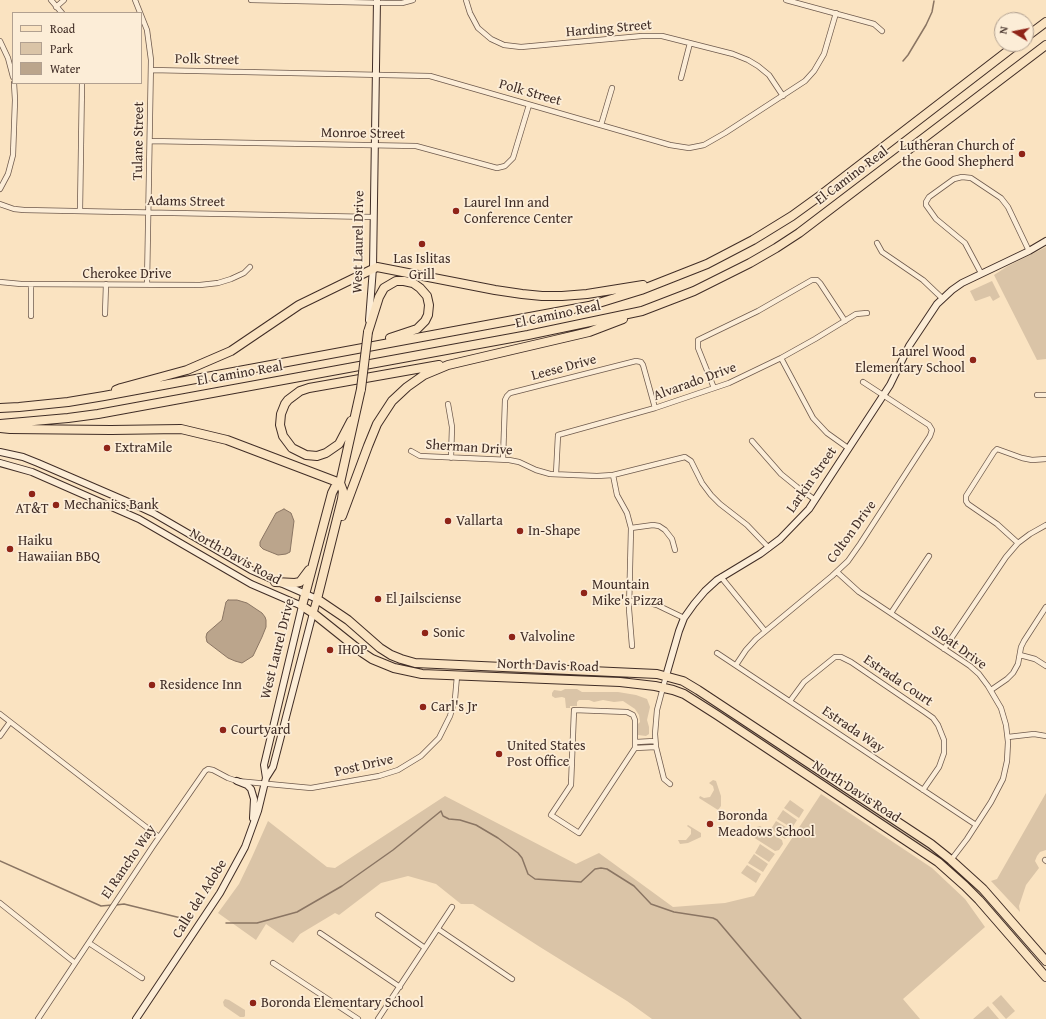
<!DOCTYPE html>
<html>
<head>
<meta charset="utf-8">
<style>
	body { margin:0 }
	#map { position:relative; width:1046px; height:1019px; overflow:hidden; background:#fae3c1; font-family:"Gentium Book Plus",serif }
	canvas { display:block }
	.legend { position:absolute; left:12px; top:12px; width:130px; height:72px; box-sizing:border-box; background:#fcedd7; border:1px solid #b1a090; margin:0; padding:5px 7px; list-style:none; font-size:12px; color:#402d26 }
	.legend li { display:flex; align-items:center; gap:8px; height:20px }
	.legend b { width:20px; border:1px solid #b1a090 }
	.north { position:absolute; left:994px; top:12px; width:40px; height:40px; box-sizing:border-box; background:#fcedd7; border:1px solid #b1a090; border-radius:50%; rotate:280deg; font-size:11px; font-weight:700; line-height:16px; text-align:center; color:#402d26 }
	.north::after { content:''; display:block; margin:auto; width:14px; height:18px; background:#8f2418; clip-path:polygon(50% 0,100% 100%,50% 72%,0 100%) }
</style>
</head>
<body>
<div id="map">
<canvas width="1046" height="1019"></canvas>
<ul class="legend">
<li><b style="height:5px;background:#fae3c1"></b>Road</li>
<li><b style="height:11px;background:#dac4a7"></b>Park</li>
<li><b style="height:11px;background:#bba58c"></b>Water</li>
</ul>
<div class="north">N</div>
</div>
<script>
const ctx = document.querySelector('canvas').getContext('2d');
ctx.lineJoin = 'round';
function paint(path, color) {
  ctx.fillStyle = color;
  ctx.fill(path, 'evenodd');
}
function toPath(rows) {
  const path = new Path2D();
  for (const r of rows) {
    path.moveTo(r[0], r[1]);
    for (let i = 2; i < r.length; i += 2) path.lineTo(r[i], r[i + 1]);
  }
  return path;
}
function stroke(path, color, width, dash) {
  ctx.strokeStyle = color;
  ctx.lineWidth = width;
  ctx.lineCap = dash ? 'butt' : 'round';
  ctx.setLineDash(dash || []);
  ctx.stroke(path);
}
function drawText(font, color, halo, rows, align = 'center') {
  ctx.font = font + ' "Gentium Book Plus",serif';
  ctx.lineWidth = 3.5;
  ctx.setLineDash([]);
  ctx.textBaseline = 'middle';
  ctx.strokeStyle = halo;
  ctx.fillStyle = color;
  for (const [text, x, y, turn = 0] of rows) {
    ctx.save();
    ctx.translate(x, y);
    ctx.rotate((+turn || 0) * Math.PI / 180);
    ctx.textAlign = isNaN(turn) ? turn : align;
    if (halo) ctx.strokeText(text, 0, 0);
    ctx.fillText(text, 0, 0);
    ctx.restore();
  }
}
paint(toPath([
	[1046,247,1046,359,1037,360,994,275,1008,266],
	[992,281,1000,297,993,301,990,296,976,301,975,301,970,291],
	[565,689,577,689,582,692,618,692,636,695,647,699,650,707,647,720,649,727,649,734,646,736,638,735,638,724,640,722,639,715,635,709,623,701,614,702,603,700,594,702,589,700,579,700,577,702,577,706,570,706,570,708,566,708,565,698,562,697,555,698,552,696,552,693,554,690,561,691],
	[727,714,925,843,974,884,1033,951,1030,953,964,880,725,717],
	[713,780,716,781,721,796,721,806,718,810,699,798,700,796,704,798,710,797,714,790,713,786,709,783],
	[1046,793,1046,850,1040,852,1037,856,1035,861,1039,868,1026,885,1019,906,1020,912,991,881,997,879],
	[821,794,932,868,965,899,985,927,903,999,920,1019,652,1019,627,1001,540,947,473,904,461,904,436,884,408,876,381,883,339,915,335,913,300,934,293,943,266,924,256,940,218,913,239,884,252,857,268,821,327,867,335,868,445,796,576,864,599,853,673,907,725,903,754,896],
	[790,800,804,810,799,818,784,808],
	[783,810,797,820,792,828,777,819],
	[776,821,791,830,785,839,771,829],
	[688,825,701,833,701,837,688,843,680,844,678,840,686,840,691,834,691,829,687,826],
	[760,826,782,840,783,844,779,850,775,851,753,837,753,833,757,827],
	[760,844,775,854,769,862,755,853],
	[754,854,768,864,763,872,748,863],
	[747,865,761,874,756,883,741,873],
	[1001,995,1015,1011,1006,1019,992,1003],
	[225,999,229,1000,245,1010,245,1016,244,1017,240,1017,224,1006,223,1002],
	[988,1006,999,1019,973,1019]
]), '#dac4a7');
const water = toPath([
	[284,509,291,513,294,521,290,552,286,554,278,555,263,549,260,546,260,542,276,513,284,509],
	[228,600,237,600,247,603,262,613,265,617,266,620,266,627,262,637,253,656,242,663,235,661,228,658,207,642,206,637,207,633,222,620,226,602,228,600]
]);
paint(water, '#bba58c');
stroke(water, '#8a7563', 1);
stroke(toPath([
	[903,61,908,55,926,25,932,12,934,1],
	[0,861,101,906,112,905],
	[116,905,124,904,185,919],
	[226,923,257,923,297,912,342,886,393,850,441,811,443,816,449,819,460,820,476,825,498,838,518,853,522,858,528,874,535,879,581,882,595,869,601,868,607,869,634,886,651,904,674,912,713,918,717,920,801,1019]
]), '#8a7563', 1.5);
const street = toPath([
	[51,0,62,13],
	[135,0,147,30,151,60,147,284],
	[251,0,386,3,402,3,413,0],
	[466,0,470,13,478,28,491,39,504,45,521,47,642,36,662,36,733,54,748,60,758,66,769,75,783,96],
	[786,0,874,24,882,31],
	[56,7,64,0],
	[0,41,8,58,13,77],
	[151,70,430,76,670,145,689,148,704,145,725,133,805,81,814,71,824,54,836,13],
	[681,78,690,43],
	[601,125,612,88],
	[150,141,416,146,497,168,505,166,513,158,529,105],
	[0,189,8,174,13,155,15,100,14,83],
	[0,204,14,209,24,210,373,217],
	[80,211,82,83],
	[877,243,882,252,923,280,943,299],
	[981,273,965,243,936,219,926,205,926,202,929,197,954,179,962,177,971,178,1001,198,1008,207,1029,251],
	[0,282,21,284,200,285,218,283,231,279,244,273,250,267],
	[31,284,31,316],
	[105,314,106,284],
	[781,358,813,418,827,433,848,448],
	[714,388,698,348,698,340,758,311,812,280,817,280,820,283,845,321],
	[1037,395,1046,395],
	[448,404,452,427,451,458],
	[752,441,781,474,797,487,814,499],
	[411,451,420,456,509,460,519,462,536,470,550,474,597,476,613,475,685,457,691,461,702,483,711,495,720,504,747,525,769,548],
	[503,459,505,400,507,396,510,393,636,361,641,362,643,365,655,408],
	[556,474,558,435,655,408,729,383,781,358,815,339,856,314,867,313],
	[613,475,617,495,627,513,631,528,629,609,632,646],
	[631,528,653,525,659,526,665,530,672,539,675,550],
	[1018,543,997,524,968,504,966,501,966,496,994,452,997,449,1022,458,1032,460,1046,459],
	[837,572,859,592,970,666,979,674,988,686,1001,708,1006,725,1008,742,1007,761,1003,779,991,802,967,839,951,860],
	[721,577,765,631],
	[629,601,646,602,657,605,684,618],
	[891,613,929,556],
	[944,649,1006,557,1018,543,1030,534,1046,525],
	[717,653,976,825],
	[1020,655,1035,659,1046,666],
	[736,665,746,650,756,639,832,576,848,561,860,544,930,436,932,430,929,425,863,382],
	[666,676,657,710,655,734,656,747,664,779,670,784],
	[991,690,1007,679,1013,673,1018,664,1021,647,1024,641,1046,607],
	[790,701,804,682,835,657,841,657,851,662,926,713,933,718,938,725,944,740,944,753,939,767,923,790],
	[574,710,627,712,633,715,635,720,635,748,579,833,551,815,571,785,574,710],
	[0,714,159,837],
	[0,736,10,722],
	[1008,737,1034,734,1046,736],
	[636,742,655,741],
	[635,748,656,747],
	[1045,860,1046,861],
	[0,903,75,963],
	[378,915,425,948],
	[438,929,512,979],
	[320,933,400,987],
	[89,943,142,978],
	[273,963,358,1019],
	[38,1019,153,846,205,771,208,769,213,770,228,778,237,781,311,788,379,776,398,770,421,756,439,738,450,716,455,699,457,676],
	[378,1019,452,907]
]);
const secondary = toPath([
	[369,320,373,268,377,0],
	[0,452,23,457,38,463,140,507,153,513,251,570,317,599],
	[0,463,32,472,139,519,251,584,302,606,264,765,266,778],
	[666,676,679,631,684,618,694,604,705,591,717,580,760,554,780,539,809,509,890,385,909,346,937,304,952,290,962,283,1029,251,1046,241],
	[237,781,247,785,251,789,254,799,253,818],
	[136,1019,220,893,245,847,258,811,266,778,273,767,313,613]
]);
const primary = toPath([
	[313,613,317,599]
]);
const highway = toPath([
	[1026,37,1046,22],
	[368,332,379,297,384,288,396,281,404,281,413,283,420,288,427,296,429,305,428,315,425,321,417,329,390,338],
	[361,389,340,483,343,491,342,499,317,599,348,620,380,648,391,655,401,659,415,663,657,674,683,681,698,690,931,844,951,860,983,889,1046,961],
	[116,390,121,388,187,370,231,351,299,305,377,267,495,290,522,294,542,296,562,296,587,294,643,285],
	[0,408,19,407,68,402,104,396,589,306,641,290,707,264,753,240,792,216,821,195,1017,44],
	[351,421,339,444,326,453,317,456,306,455,292,448,283,436,280,425,281,414,285,404,288,400,300,391,309,388,439,365],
	[0,424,68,418,98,414,528,335,642,311,694,291,750,263,776,248,799,233,1046,45],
	[0,428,10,429,111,430,181,429,227,440,340,483],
	[340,483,335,487,332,493,302,606,313,613,363,653,372,659,394,668,422,674,620,682,655,686,673,690,684,694,717,715,938,862,965,886,979,900,1046,977],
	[342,516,368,446,377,424,392,401,407,387,424,375,448,365,589,332,623,319],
	[275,582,295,583,300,582,309,570]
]);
stroke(street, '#6e5a4d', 6);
stroke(secondary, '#402d26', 8);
stroke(primary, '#402d26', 9);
stroke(highway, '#402d26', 10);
stroke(street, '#fcedd7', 4.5);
stroke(secondary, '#fcedd7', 6);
stroke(primary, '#fae3c1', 7);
stroke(highway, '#fae3c1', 8);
const highwayBridge = toPath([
	[361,389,368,332]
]);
stroke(highwayBridge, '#402d26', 10, []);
stroke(highwayBridge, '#fae3c1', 8);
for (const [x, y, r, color] of [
	[1022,154,4,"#8f2418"],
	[456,211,4,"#8f2418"],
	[422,244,4,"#8f2418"],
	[973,360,4,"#8f2418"],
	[107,448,4,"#8f2418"],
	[32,494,4,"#8f2418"],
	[56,505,4,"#8f2418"],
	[448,521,4,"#8f2418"],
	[520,531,4,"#8f2418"],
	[10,549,4,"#8f2418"],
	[584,593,4,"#8f2418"],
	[378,599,4,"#8f2418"],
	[425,633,4,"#8f2418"],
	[512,637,4,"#8f2418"],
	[330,650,4,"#8f2418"],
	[152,685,4,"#8f2418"],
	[423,707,4,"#8f2418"],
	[223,730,4,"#8f2418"],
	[499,754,4,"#8f2418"],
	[710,824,4,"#8f2418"],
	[253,1003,4,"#8f2418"]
]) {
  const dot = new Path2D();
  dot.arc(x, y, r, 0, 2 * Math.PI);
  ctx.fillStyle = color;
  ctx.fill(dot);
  stroke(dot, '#fcedd7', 1.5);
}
drawText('14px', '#402d26', '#fcedd7', [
	["Harding Street",609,29,-5],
	["Polk Street",207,60,1],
	["Polk Street",530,93,16],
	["Monroe Street",363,134,1],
	["Tulane Street",139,141,-89],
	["El Camino Real",852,176,-37],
	["Adams Street",186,202,1],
	["West Laurel Drive",359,242,-89],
	["Cherokee Drive",127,274],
	["El Camino Real",558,315,-12],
	["Leese Drive",564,368,-15],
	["El Camino Real",240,374,-10],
	["Alvarado Drive",695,382,-20],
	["Sherman Drive",469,448,4],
	["Larkin Street",812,480,-55],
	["Colton Drive",852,532,-54],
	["North Davis Road",235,557,29],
	["Sloat Drive",959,648,36],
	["West Laurel Drive",278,649,-76],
	["North Davis Road",548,666,2],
	["Estrada Court",898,681,34],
	["Estrada Way",853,730,34],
	["Post Drive",364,766,-13],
	["North Davis Road",856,792,33],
	["El Rancho Way",129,862,-56],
	["Calle del Adobe",200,899,-58]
]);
drawText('14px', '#402d26', '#fcedd7', [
	["Lutheran Church of",1014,146,"right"],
	["the Good Shepherd",1014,162,"right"],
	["Laurel Inn and",464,203],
	["Conference Center",464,219],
	["Las Islitas",422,259,"center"],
	["Grill",422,275,"center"],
	["Laurel Wood",965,352,"right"],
	["Elementary School",965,368,"right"],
	["ExtraMile",115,448],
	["Mechanics Bank",64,505],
	["AT&T",32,509,"center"],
	["Vallarta",456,521],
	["In-Shape",528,531],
	["Haiku",18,541],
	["Hawaiian BBQ",18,557],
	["Mountain",592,585],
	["Mike's Pizza",592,601],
	["El Jailsciense",386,599],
	["Sonic",433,633],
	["Valvoline",520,637],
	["IHOP",338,650],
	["Residence Inn",160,685],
	["Carl's Jr",431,707],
	["Courtyard",231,730],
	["United States",507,746],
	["Post Office",507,762],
	["Boronda",718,816],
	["Meadows School",718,832],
	["Boronda Elementary School",261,1003]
], 'left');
</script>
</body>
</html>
